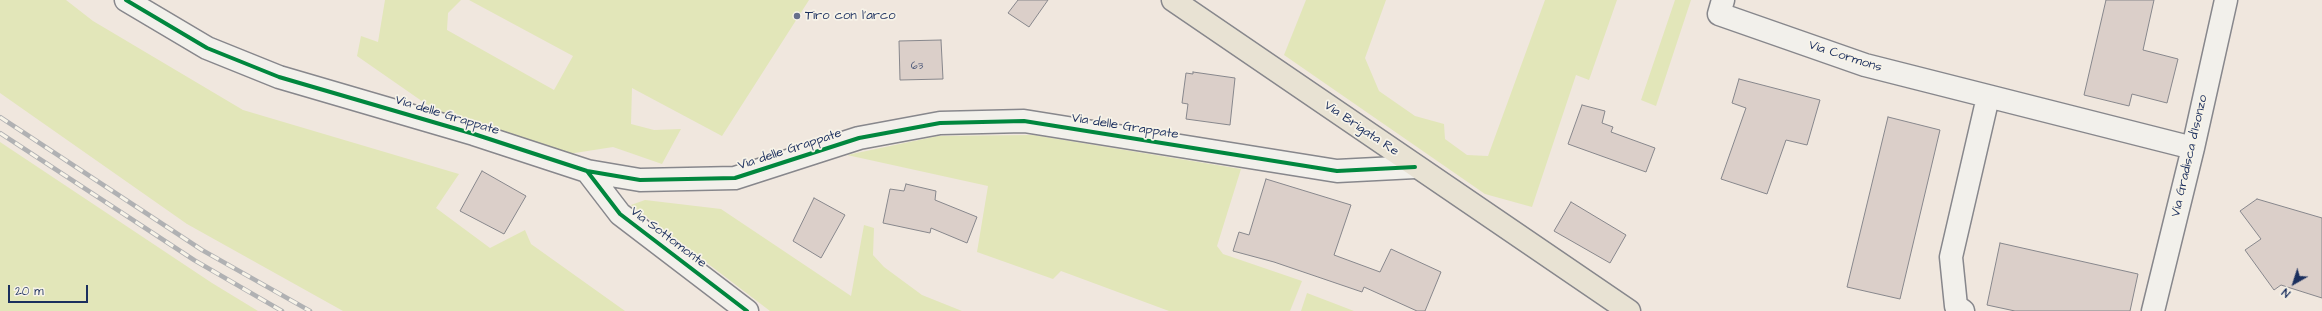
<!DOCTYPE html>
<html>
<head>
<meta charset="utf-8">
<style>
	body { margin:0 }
	#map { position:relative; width:2322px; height:311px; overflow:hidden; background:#f0e7de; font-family:"Architects Daughter",sans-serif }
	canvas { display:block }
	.north { position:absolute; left:2274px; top:263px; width:40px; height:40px; -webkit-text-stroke:3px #f7f3e8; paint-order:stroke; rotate:219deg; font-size:11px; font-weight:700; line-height:16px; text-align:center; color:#1b2f5e }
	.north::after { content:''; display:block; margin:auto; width:14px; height:18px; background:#1b2f5e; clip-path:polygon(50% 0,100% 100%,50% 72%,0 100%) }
	.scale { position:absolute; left:8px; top:285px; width:80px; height:18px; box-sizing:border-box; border:2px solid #1b2f5e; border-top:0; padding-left:5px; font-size:12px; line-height:14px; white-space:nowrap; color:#1b2f5e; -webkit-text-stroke:3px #f7f3e8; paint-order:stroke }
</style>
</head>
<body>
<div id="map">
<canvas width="2322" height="311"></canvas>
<div class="north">N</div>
<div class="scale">20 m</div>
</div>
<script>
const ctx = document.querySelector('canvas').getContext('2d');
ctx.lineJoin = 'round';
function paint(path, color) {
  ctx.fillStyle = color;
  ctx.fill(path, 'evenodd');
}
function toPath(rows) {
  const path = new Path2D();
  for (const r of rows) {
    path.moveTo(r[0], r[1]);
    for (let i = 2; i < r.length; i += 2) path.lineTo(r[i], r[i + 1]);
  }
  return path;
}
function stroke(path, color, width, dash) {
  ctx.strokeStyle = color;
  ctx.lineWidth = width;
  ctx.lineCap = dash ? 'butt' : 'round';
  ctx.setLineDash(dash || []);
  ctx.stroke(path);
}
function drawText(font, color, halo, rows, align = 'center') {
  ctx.font = font + ' "Architects Daughter",sans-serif';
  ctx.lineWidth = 3.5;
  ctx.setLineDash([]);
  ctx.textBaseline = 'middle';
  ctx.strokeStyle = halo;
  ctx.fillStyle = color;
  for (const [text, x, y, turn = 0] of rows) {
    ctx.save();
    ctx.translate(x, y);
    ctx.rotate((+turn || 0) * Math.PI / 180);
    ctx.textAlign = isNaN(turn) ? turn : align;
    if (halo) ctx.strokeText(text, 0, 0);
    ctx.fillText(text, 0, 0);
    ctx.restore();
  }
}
paint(toPath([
	[0,0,66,0,93,21,243,110,459,174,436,208,490,248,525,230,531,244,625,311,343,311,187,224,0,93],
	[385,0,461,0,448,13,447,30,554,90,573,56,469,0,809,0,722,136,632,88,631,124,654,130,681,129,662,164,613,147,562,155,482,123,439,113,357,56,361,36,378,42],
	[1306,0,1386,0,1365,58,1379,91,1415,116,1444,124,1445,139,1467,155,1488,156,1545,0,1617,0,1589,80,1576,75,1532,207,1485,194,1284,55],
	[1675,0,1691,0,1656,106,1641,100],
	[1033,135,1241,169,1217,246,1223,254,1302,281,1290,311,1169,311,1061,271,1053,279,977,252,988,186,847,155,938,136],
	[0,142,212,283,258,311,0,311],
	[645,200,721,209,851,296,864,225,874,228,873,255,884,267,922,295,962,311,770,311,631,205],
	[1307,293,1354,311,1301,311]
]), '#e2e6b9');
const building = toPath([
	[1018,0,1048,0,1029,27,1008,13,1018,0],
	[2106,0,2154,0,2143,50,2178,59,2167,103,2132,94,2129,106,2084,95,2106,0],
	[941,40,943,79,900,80,899,41,941,40],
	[1193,72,1235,78,1230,125,1186,119,1188,104,1182,103,1186,73,1193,74,1193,72],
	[1739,79,1820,100,1807,145,1786,140,1767,194,1721,179,1746,108,1732,103,1739,79],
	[1582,105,1605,111,1602,123,1613,127,1611,132,1655,148,1646,172,1568,144,1582,105],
	[1888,117,1940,130,1900,299,1847,287,1888,117],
	[482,171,526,196,504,234,460,211,482,171],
	[1266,179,1351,205,1334,255,1380,272,1391,249,1441,272,1425,311,1417,311,1364,287,1362,292,1274,262,1233,251,1239,232,1249,235,1266,179],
	[906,184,936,191,935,200,977,217,967,243,931,228,930,233,883,223,890,189,904,191,906,184],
	[814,198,845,215,821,258,793,241,814,198],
	[2257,199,2322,218,2322,298,2281,285,2274,290,2245,250,2261,239,2240,211,2257,199],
	[1571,202,1626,235,1610,263,1554,231,1571,202],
	[2000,243,2138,274,2130,311,2015,311,1987,305,2000,243]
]);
paint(building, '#dbcfc9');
stroke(building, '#87878c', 1);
const minor = toPath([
	[126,0,207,48,279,77,474,134,587,171,640,180,735,178,859,138,940,123,1024,121,1337,171,1415,167],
	[1723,0,1719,14,1865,65,2193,148],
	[587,171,620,214,747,311],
	[1963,311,1956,306,1951,257,1988,97],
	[2153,311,2193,148,2226,0]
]);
const major = toPath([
	[1173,0,1629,311]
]);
stroke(minor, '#87878c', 25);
stroke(major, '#87878c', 25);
stroke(minor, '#f2f0eb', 22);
stroke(major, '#e8e2d3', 22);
const rail = toPath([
	[0,117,202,250,310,311],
	[0,133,194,260,282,311]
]);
stroke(rail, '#b0b1b3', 4.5);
stroke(rail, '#f7f3e8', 3, [9]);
stroke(toPath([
	[126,0,207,48,279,77,474,134,587,171,640,180,735,178,859,138,940,123,1024,121,1337,171,1415,167],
	[587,171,620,214,747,311]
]), '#00873e', 4);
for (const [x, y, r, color] of [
	[797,16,4,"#666f8b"]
]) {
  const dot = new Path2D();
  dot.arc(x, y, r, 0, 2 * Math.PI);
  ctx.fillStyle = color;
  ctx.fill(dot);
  stroke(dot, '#f7f3e8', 1.5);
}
drawText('11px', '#4e5a7a', null, [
	["63",917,67]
]);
drawText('13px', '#1b2f5e', '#f7f3e8', [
	["Tiro con l'arco",805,16]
], 'left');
drawText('13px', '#1b2f5e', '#f7f3e8', [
	["Via Cormons",1845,57,18],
	["Via delle Grappate",447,116,17],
	["Via delle Grappate",1125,127,9],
	["Via Brigata Re",1361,129,34],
	["Via delle Grappate",790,150,-18],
	["Via Gradisca d'Isonzo",2190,156,-77],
	["Via Sottomonte",668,238,37]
]);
</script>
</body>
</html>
